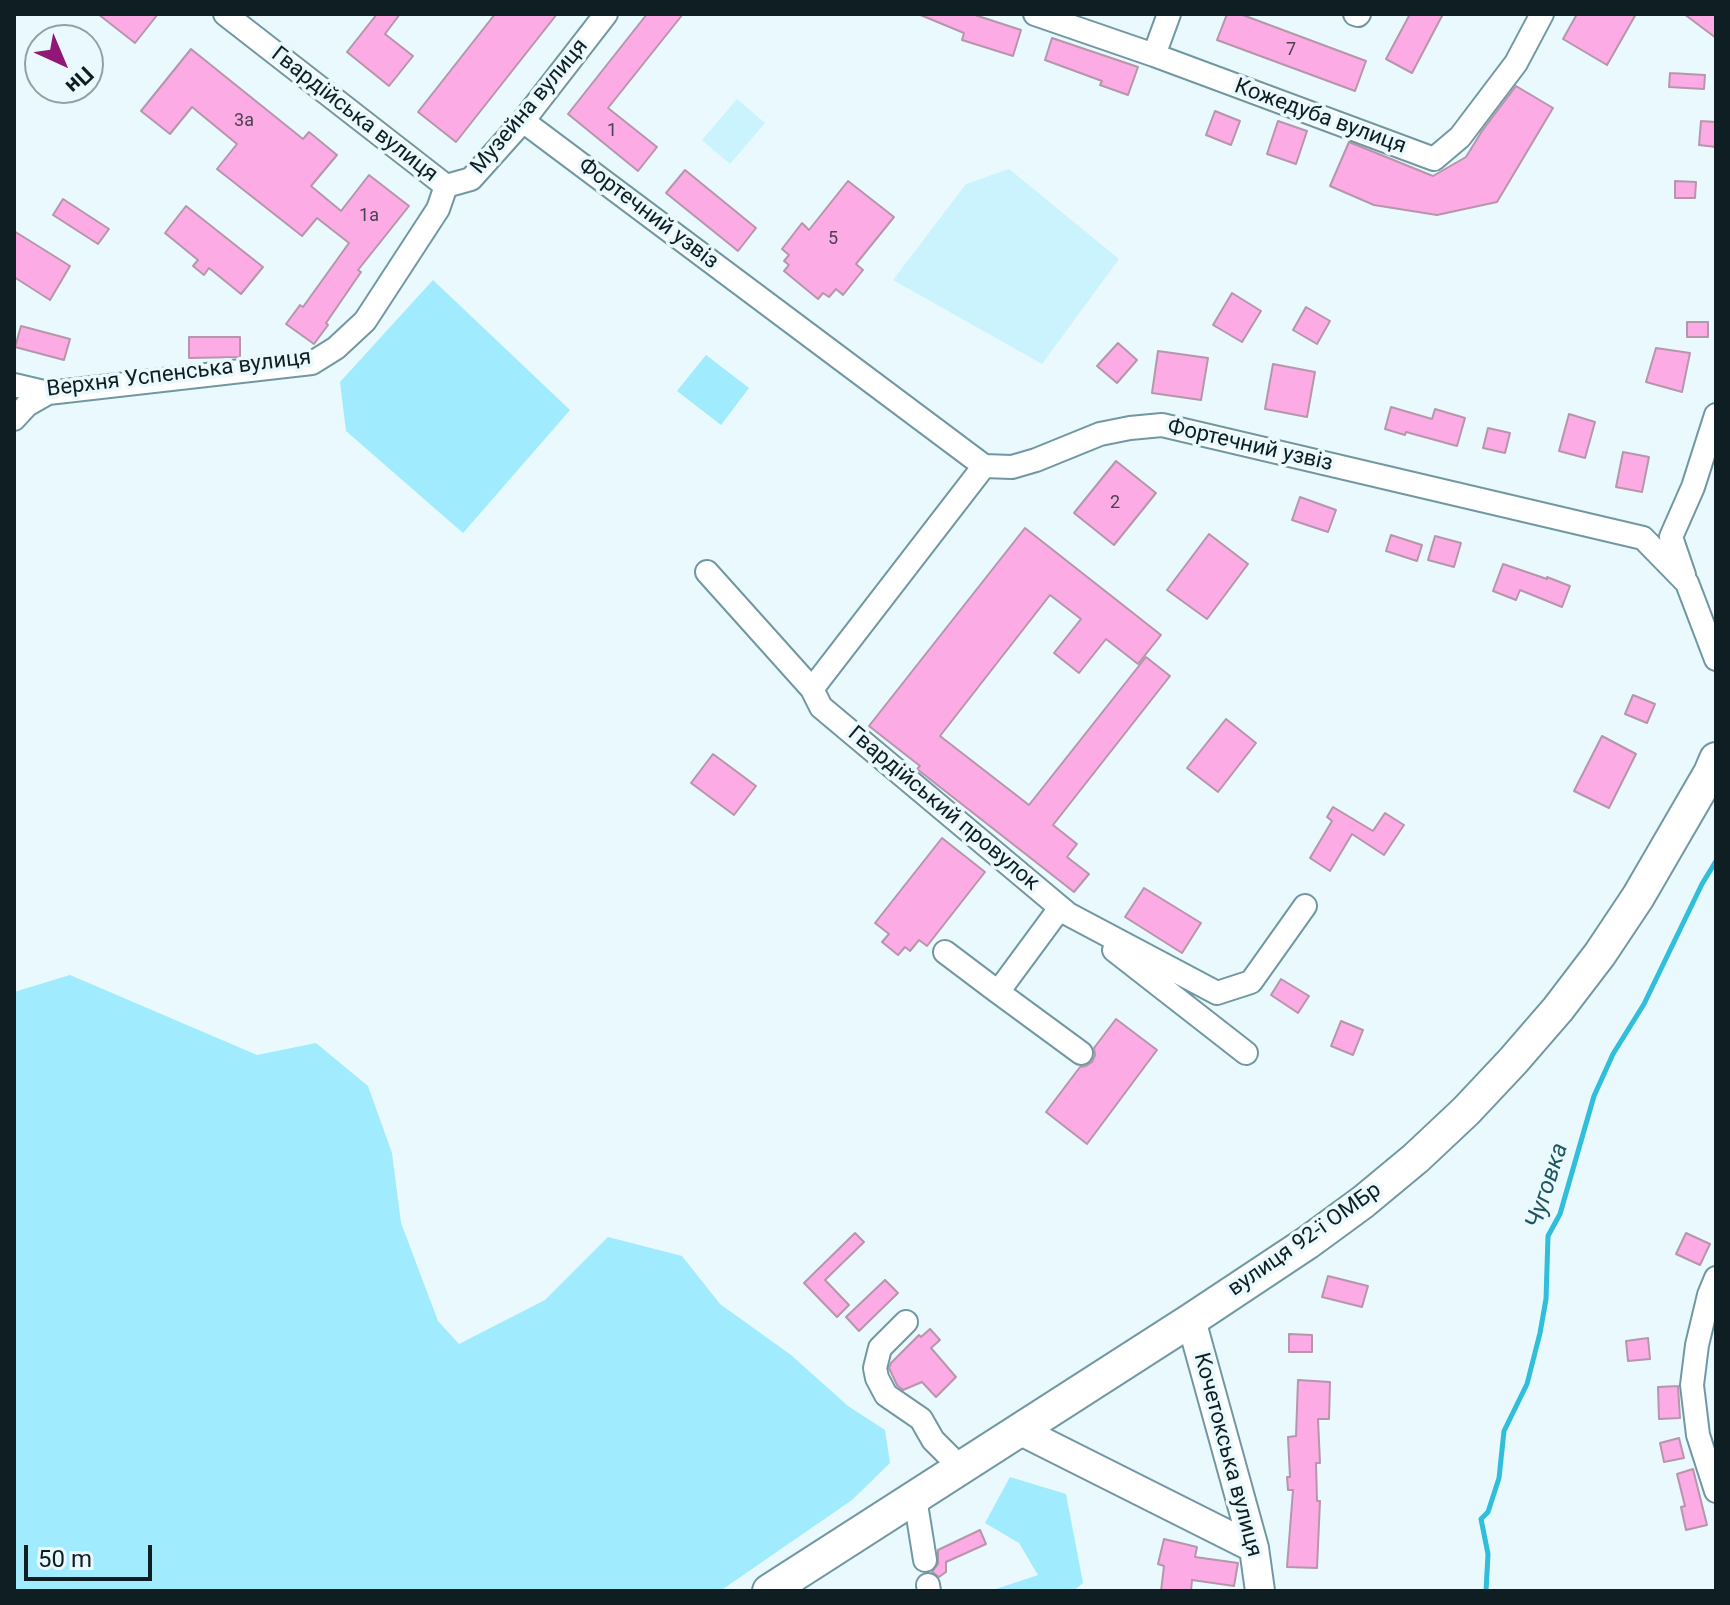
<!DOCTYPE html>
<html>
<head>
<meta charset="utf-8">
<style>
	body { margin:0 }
	#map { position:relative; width:1730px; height:1605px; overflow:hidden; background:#e9f9fe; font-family:Roboto,sans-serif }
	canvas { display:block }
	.frame { position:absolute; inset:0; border:16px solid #0e1e22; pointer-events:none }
	.north { position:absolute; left:24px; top:24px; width:80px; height:80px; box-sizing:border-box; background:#e9f9fe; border:2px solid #91a1a6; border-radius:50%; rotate:136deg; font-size:22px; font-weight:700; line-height:32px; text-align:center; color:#0e1e22 }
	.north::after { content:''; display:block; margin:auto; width:28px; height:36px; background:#901876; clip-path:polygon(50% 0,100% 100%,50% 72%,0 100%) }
	.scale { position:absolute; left:24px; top:1545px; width:128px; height:36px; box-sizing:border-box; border:4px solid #0e1e22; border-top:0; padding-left:10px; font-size:24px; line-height:28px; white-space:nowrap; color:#0e1e22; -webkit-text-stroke:6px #e9f9fe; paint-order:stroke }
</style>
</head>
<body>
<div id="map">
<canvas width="1730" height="1605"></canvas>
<div class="frame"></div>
<div class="north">Пн</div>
<div class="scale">50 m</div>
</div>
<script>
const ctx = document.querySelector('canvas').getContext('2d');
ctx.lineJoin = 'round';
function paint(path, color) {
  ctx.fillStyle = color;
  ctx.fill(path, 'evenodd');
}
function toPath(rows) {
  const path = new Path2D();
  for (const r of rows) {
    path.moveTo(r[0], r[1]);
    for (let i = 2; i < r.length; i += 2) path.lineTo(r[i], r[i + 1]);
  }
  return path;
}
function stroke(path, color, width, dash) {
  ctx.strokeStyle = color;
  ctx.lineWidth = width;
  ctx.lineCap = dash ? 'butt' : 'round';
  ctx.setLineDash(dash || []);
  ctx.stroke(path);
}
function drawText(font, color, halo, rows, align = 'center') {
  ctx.font = font + ' Roboto,sans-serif';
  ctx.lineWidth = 7;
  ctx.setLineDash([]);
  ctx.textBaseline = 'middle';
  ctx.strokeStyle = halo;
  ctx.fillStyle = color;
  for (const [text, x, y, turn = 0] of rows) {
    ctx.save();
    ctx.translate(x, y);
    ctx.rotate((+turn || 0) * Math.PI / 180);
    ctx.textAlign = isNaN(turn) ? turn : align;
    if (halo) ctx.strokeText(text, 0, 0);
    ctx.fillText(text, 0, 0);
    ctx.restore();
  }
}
paint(toPath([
	[737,99,765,123,730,164,702,140],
	[1009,169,1119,259,1042,364,893,280,966,184]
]), '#caf3fd');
paint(toPath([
	[433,280,570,410,463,533,346,431,340,382],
	[706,355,749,388,721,425,677,391],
	[70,975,257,1055,316,1043,368,1086,392,1153,401,1223,438,1321,459,1344,545,1300,608,1237,682,1256,720,1304,791,1355,848,1406,885,1430,890,1463,852,1500,720,1591,14,1591,14,992],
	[1010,1477,1066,1494,1083,1583,1073,1591,990,1591,1038,1575,1019,1543,985,1523]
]), '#a0ebfd');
stroke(toPath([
	[1486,1591,1488,1554,1481,1519,1488,1512,1499,1478,1504,1431,1527,1384,1540,1333,1546,1299,1548,1236,1560,1214,1594,1096,1613,1054,1644,1004,1702,884,1716,861]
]), '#30beda', 5);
const building = toPath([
	[98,14,158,14,135,43,98,14],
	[377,14,400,14,385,34,413,56,389,86,347,52,377,14],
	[495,14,557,14,456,142,418,112,495,14],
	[647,14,683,14,608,108,657,147,638,171,568,114,647,14],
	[918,14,972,14,1021,30,1013,56,962,40,964,33,918,14],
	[1227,14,1240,14,1366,61,1355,91,1217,40,1227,14],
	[1410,14,1443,14,1412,73,1386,59,1410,14],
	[1577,14,1636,14,1607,65,1563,39,1577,14],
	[1684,14,1716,14,1716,38,1684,14],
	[1052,38,1138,67,1128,95,1100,85,1102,81,1045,60,1052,38],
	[191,49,303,139,309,132,337,155,311,186,341,211,369,175,409,206,358,270,361,272,326,323,328,325,314,344,286,324,300,305,303,307,349,243,317,218,302,236,217,169,237,144,192,107,170,134,141,111,191,49],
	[1670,73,1705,75,1704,89,1669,87,1670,73],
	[1516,86,1553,108,1497,202,1437,215,1374,205,1330,186,1349,142,1433,176,1466,157,1482,131,1516,86],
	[1215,111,1240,121,1231,145,1206,135,1215,111],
	[1278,121,1307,131,1296,164,1267,154,1278,121],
	[1701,121,1716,122,1716,147,1699,145,1701,121],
	[685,170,756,228,738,251,666,193,685,170],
	[848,181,894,217,856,264,863,270,843,295,836,289,829,297,823,293,818,299,784,271,789,265,784,261,789,255,782,249,802,223,809,230,848,181],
	[1675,181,1696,182,1695,198,1675,198,1675,181],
	[63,199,109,229,98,244,53,215,63,199],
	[186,206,263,267,241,294,209,268,204,275,193,266,198,260,165,233,186,206],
	[14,231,70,266,50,300,14,277,14,231],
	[1232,293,1261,311,1242,342,1213,325,1232,293],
	[1306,307,1330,321,1317,344,1293,330,1306,307],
	[1687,322,1708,322,1708,337,1687,337,1687,322],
	[21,326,70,339,64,360,15,347,21,326],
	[189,337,240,337,240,357,189,358,189,337],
	[1118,343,1137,360,1117,383,1097,366,1118,343],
	[1656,348,1690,353,1682,392,1646,382,1656,348],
	[1158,351,1208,358,1201,400,1152,393,1158,351],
	[1273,364,1315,372,1307,417,1265,409,1273,364],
	[1391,407,1432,419,1435,409,1465,418,1457,446,1406,432,1405,435,1385,429,1391,407],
	[1569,414,1595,422,1585,458,1559,451,1569,414],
	[1488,428,1510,433,1505,453,1483,448,1488,428],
	[1623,452,1649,457,1642,492,1616,487,1623,452],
	[1116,461,1156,493,1114,545,1074,513,1116,461],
	[1300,497,1336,510,1328,532,1292,520,1300,497],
	[1025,528,1161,635,1138,664,1106,639,1079,673,1054,653,1081,619,1050,595,940,736,1029,805,1146,657,1170,676,1053,825,1077,844,1067,857,1089,874,1074,892,917,769,920,766,869,726,1025,528],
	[1209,534,1248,564,1207,619,1167,590,1209,534],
	[1391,535,1422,545,1417,561,1386,551,1391,535],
	[1435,536,1461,543,1454,567,1428,560,1435,536],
	[1503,564,1547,579,1547,577,1570,586,1562,607,1520,590,1516,600,1493,591,1503,564],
	[1633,695,1655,704,1647,723,1625,714,1633,695],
	[1226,719,1256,743,1218,792,1187,768,1226,719],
	[1602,736,1636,754,1609,808,1574,791,1602,736],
	[713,754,756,786,734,815,691,783,713,754],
	[1333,807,1373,831,1385,813,1404,825,1384,855,1352,834,1330,871,1310,858,1332,821,1327,817,1333,807],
	[942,838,985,872,927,946,919,940,910,951,905,947,898,955,882,942,889,934,875,923,942,838],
	[1144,888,1201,923,1182,953,1125,917,1144,888],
	[1281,979,1309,996,1298,1013,1271,995,1281,979],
	[1116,1019,1157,1050,1087,1144,1046,1112,1080,1067,1086,1066,1092,1062,1095,1055,1094,1048,1116,1019],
	[1341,1021,1363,1030,1353,1055,1331,1046,1341,1021],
	[855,1233,864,1242,825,1280,849,1305,837,1317,804,1283,855,1233],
	[1686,1233,1710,1244,1700,1265,1676,1254,1686,1233],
	[1328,1276,1368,1286,1362,1307,1322,1297,1328,1276],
	[885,1280,898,1293,859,1331,846,1317,885,1280],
	[930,1329,940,1340,931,1348,956,1377,936,1397,922,1382,903,1390,897,1385,889,1368,891,1363,919,1335,921,1337,930,1329],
	[1289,1334,1312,1335,1312,1352,1289,1352,1289,1334],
	[1648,1338,1650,1359,1628,1361,1626,1341,1648,1338],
	[1298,1380,1330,1382,1329,1419,1318,1419,1320,1463,1316,1463,1317,1501,1320,1501,1317,1568,1287,1567,1293,1490,1288,1490,1287,1477,1290,1477,1288,1437,1296,1436,1298,1380],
	[1678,1386,1680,1418,1659,1419,1658,1387,1678,1386],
	[1679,1438,1684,1458,1664,1462,1660,1443,1679,1438],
	[1693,1469,1707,1525,1686,1530,1681,1507,1685,1506,1677,1474,1693,1469],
	[980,1530,986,1544,946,1562,946,1572,939,1577,932,1572,938,1564,938,1550,980,1530],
	[1164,1539,1197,1547,1195,1557,1238,1563,1234,1586,1192,1580,1191,1591,1161,1591,1164,1566,1158,1564,1164,1539]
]);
paint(building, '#fdabe4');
stroke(building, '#b596aa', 2);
const minor = toPath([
	[225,14,446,186],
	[1035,14,1154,55,1434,159,1460,137,1516,63,1542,14],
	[1355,14,1358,15,1359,14],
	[1154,55,1169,14],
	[523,121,984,466,1012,467,1036,460,1100,434,1130,428,1162,425,1643,538,1687,583,1716,659],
	[446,186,471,179,523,121,606,14],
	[14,385,48,393,312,363,336,348,365,321,438,209,446,186],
	[14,419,27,405,48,393],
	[707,572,812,689,821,707,1068,914,1217,993,1251,982,1305,906],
	[1684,575,1671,537,1693,487,1716,415],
	[812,689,984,466],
	[1060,908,998,992,1081,1053],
	[1114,950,1246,1053],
	[945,952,998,992],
	[1716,1278,1709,1295,1697,1345,1692,1385,1698,1435,1716,1491],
	[906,1322,880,1348,875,1368,877,1378,886,1395,921,1419,933,1440,961,1468],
	[915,1498,925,1560],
	[928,1585,929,1591]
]);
const major = toPath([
	[1191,1320,1254,1548,1260,1591],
	[1019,1430,1254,1548]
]);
const highway = toPath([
	[769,1591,1191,1320,1307,1243,1363,1202,1416,1158,1466,1111,1513,1061,1558,1009,1600,954,1638,897,1710,773,1716,759]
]);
stroke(minor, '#7198a2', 26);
stroke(major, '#7198a2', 32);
stroke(highway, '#7198a2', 36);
stroke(minor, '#fff', 22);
stroke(major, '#fff', 28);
stroke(highway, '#fff', 32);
drawText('18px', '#4a4152', null, [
	["7",1291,50],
	["3а",244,121],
	["1",612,131],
	["1а",369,216],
	["5",833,239],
	["2",1115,503]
]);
drawText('22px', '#0e1e22', '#e9f9fe', [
	["Музейна вулиця",530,107,-50],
	["Гвардійська вулиця",354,115,38],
	["Кожедуба вулиця",1320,117,20],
	["Фортечний узвіз",648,214,37],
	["Верхня Успенська вулиця",179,374,-7],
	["Фортечний узвіз",1250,446,13],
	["Гвардійський провулок",943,809,40],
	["вулиця 92-ї ОМБр",1305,1240,-35],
	["Кочетокська вулиця",1227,1455,75]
]);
drawText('italic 24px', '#1f5662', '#e9f9fe', [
	["Чуговка",1548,1186,-72]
]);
</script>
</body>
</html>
